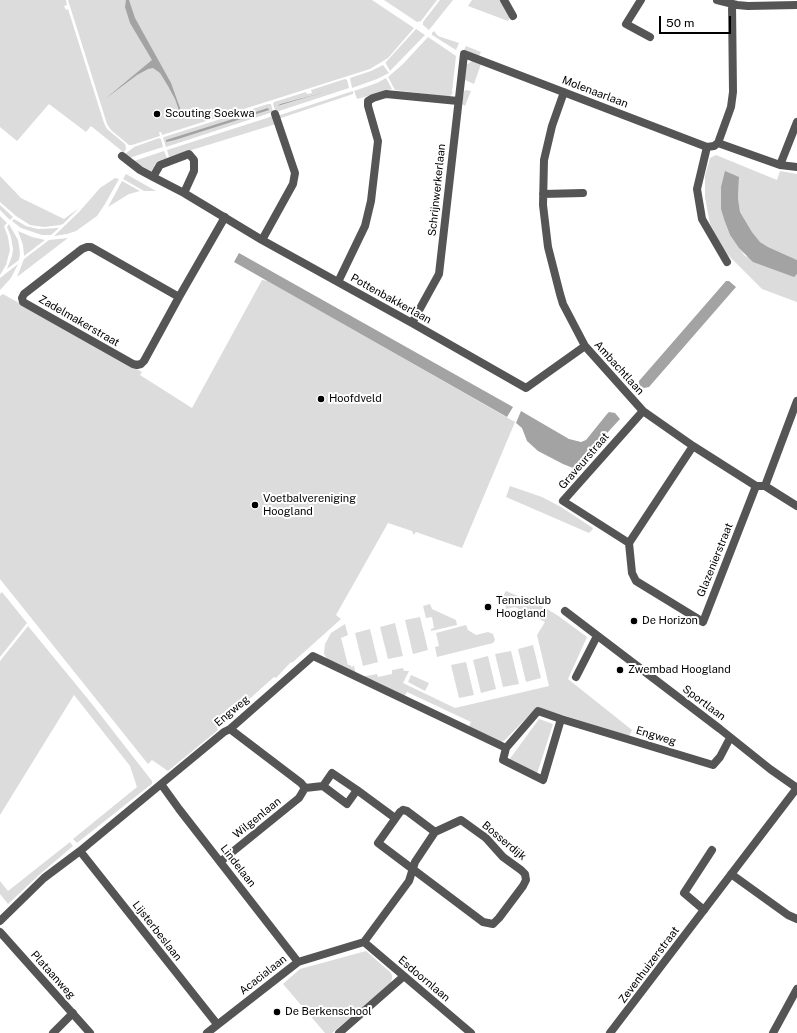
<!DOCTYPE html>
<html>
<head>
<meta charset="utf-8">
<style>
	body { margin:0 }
	#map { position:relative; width:797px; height:1033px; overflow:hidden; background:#fff; font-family:"Public Sans",sans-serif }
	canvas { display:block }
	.scale { position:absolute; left:659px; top:16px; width:72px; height:18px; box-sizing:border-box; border:2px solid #000; border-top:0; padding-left:5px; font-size:12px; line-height:14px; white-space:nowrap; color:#000; -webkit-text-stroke:3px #fff; paint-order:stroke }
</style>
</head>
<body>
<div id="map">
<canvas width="797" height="1033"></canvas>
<div class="scale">50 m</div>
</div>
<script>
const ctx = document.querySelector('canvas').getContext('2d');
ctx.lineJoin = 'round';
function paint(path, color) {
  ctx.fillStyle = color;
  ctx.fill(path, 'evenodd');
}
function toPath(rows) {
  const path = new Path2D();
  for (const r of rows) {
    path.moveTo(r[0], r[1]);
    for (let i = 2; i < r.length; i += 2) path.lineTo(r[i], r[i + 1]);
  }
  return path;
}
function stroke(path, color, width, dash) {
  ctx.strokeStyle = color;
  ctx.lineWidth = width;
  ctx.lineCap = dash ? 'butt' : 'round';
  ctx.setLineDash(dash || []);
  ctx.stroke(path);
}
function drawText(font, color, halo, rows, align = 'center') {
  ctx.font = font + ' "Public Sans",sans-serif';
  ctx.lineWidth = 4;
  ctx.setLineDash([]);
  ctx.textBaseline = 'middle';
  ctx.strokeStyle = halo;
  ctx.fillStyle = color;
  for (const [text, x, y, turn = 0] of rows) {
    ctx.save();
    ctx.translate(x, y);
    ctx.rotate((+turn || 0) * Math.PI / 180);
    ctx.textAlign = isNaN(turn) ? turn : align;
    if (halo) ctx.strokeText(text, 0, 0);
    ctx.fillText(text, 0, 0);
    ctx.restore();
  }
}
paint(toPath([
	[0,0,66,0,67,5,64,6,66,10,68,9,104,123,107,129,125,144,126,148,125,151,123,152,122,151,91,126,86,132,49,104,17,141,0,127],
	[68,0,372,0,414,28,388,58,370,69,162,135,161,132,159,132,160,136,132,145,129,145,111,130,107,124],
	[384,0,437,0,421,21,417,22],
	[440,0,453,0,429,30,423,25,423,22],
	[472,0,501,0,511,15,508,21,468,6],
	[416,29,425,35,390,71,386,64,386,62],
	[434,31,438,36,459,43,456,50,432,35,432,33],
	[428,37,456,56,452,92,453,92,450,97,395,90,388,77,403,64],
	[466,46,481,52,479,56,464,50],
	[472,61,481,64,474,84,465,80,466,65],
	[383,65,389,73,377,79,352,88,350,78,371,71],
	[386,78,392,89,357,99,354,91,377,83],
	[345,79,347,80,349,88,276,112,273,104,274,102,306,92,307,94,312,93,311,90],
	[319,93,311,96,279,106,280,104],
	[466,90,471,91,465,106,462,104,464,91],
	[353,91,353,94,278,119,277,116],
	[268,104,271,104,273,112,166,147,163,138,164,137],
	[273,116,276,124,169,157,167,150],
	[159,138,161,139,163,147,141,154,130,158,125,154,134,147],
	[164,151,167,158,158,161,151,172,134,161],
	[716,155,777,180,780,171,797,174,797,260,768,247,760,242,752,232,740,212,738,198,739,177,725,222,730,235,745,256,796,275,797,274,797,302,762,289,726,253,718,239,710,224,705,197,705,176,710,158],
	[126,174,156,191,144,191,123,179],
	[0,176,21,198,64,219,79,208,63,224,60,225,44,227,30,225,16,216,0,202],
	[115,178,119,179,105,204,97,216,76,231,67,234,54,236,79,212,100,188],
	[122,181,140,191,129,194,108,207],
	[0,205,13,217,10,220,0,210],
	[0,216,7,223,4,226,8,237,10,250,6,265,0,275],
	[14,219,26,226,38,229,59,228,51,235,42,235,21,228,12,221],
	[9,224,18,240,20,253,19,260,7,269,12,256,13,249,11,237,7,227],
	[18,231,32,237,45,240,24,256,23,245],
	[68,238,17,277,24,259,49,240],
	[18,264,11,278,0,290,0,278],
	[262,280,268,281,515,422,462,548,416,532,414,535,412,531,388,523,336,615,341,619,293,662,290,663,276,678,274,677,217,728,218,730,168,771,152,760,148,764,0,579,0,296,3,294,142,372,140,375,192,408],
	[510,486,542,497,561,507,593,528,592,530,589,533,506,497],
	[506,591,542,606,557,615,587,637,568,679,632,730,629,736,537,707,505,740,501,742,468,729,471,722,407,692,404,697,361,677,377,674,378,677,392,674,392,670,403,668,404,671,409,671,403,683,455,708,549,686,537,635,545,622,515,607,506,609,503,596],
	[2,592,27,623,0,657,0,594],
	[430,604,432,609,456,620,457,625,431,631,431,629,434,628,432,617,426,618,423,606],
	[420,617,428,650,413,654,405,620],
	[395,623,403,656,388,659,380,627],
	[345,624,348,635,341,638,348,665,351,665,351,667,354,666,356,675,329,662,324,654,325,644,331,633],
	[466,625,468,630,476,635,488,632,493,634,495,640,493,643,437,657,435,647,439,646,436,633],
	[28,626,92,704,152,781,152,784,149,786,77,843,73,839,137,787,130,766,74,695,0,815,0,661],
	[370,629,378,662,363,666,355,633],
	[533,645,541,678,526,682,518,649],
	[511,651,519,684,503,687,495,654],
	[488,656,496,689,481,693,473,660],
	[466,662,474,695,459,698,451,665],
	[411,675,429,683,425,691,408,682],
	[539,719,553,724,537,774,509,760],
	[70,842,73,846,39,875,8,904,0,894,0,881,8,891],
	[366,951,390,972,392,975,392,979,390,984,332,1033,325,1033,283,984,300,969]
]), '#dcdcdc');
paint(toPath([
	[126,0,129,0,135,18,171,83,184,119,182,119,175,99,168,86,160,73,153,68,148,69,137,75,105,99,152,60,130,23,125,7],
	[324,92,311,96,278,106,280,104],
	[268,108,269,110,175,140,166,142,166,140],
	[725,171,739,177,738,198,740,212,752,232,760,242,768,247,797,260,797,274,794,277,753,262,739,248,730,235,725,222,721,209,721,187],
	[239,253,513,407,507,417,234,262],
	[726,281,729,281,736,287,649,387,644,388,639,385,639,381],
	[521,411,569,439,581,442,586,440,607,414,609,412,615,413,620,419,576,467,573,468,563,464,538,451,527,441,522,428,516,423]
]), '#a3a3a3');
stroke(toPath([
	[504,0,513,16],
	[641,0,626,24,650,37],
	[717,0,737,5,748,6,797,5],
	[564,92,552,126,544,160,543,205,548,247,560,294,563,304,585,346,643,411,693,446,756,486,765,486,797,506],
	[718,143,731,107,733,92,732,4],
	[718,143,780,165,797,167],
	[707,147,697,189,702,219,727,262],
	[122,156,140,170,153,177,184,193,262,240,412,323,526,388,585,346],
	[780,165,797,122],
	[153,177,160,165,189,154,194,160,194,171,184,193],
	[543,194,583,193],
	[262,240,293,184,295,173,275,114],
	[338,282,365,226,371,201,378,141,368,106,368,101,373,98,386,94,458,101],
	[179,297,144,361,141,364,137,365,133,364,23,302,22,298,24,294,82,249,87,247,91,247,179,297,225,217],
	[412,323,439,274,464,54,707,147,714,146,718,143],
	[693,446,629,543,632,573,636,581,703,622,756,486],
	[765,486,797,401],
	[629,543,563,501,643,411],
	[565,611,720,729,770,769,797,788],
	[576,677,597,636],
	[506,748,538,711,561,719],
	[161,784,179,809,298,962],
	[323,786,332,773,357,790],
	[305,788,323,786,347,804,357,790,395,818],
	[403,810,407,811,435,832,461,820,486,838,503,857,521,870,525,874,526,880,523,886,499,918,493,924,483,922,378,843,400,812,403,810],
	[80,851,217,1024],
	[220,862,299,798,305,788,301,783,230,729],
	[704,910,684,893,712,850],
	[0,921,44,878,80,851,224,732,230,729,313,656,506,748,503,760,543,780,561,719,713,765,720,757,730,738],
	[0,932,90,1033],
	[364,942,471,1033],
	[364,942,409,881,415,862,435,832],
	[53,1033,73,1013],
	[207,1033,298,962,364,942],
	[339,1033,404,976],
	[773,1033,797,989]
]), '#555', 8);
stroke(toPath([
	[731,874,788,915,797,919],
	[610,1033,797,788]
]), '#555', 8);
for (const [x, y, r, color] of [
	[157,114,4,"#000"],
	[321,399,4,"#000"],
	[255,505,4,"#000"],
	[488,607,4,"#000"],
	[634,621,4,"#000"],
	[620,670,4,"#000"],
	[277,1012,4,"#000"]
]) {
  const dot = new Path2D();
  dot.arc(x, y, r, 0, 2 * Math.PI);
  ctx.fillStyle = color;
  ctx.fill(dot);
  stroke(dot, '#fff', 1.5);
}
drawText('11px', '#000', '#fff', [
	["Molenaarlaan",595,92,21],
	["Schrijnwerkerlaan",437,190,-84],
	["Pottenbakkerlaan",391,299,29],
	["Zadelmakerstraat",79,321,30],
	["Ambachtlaan",619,368,48],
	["Graveurstraat",584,461,-49],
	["Glazenierstraat",715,560,-68],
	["Sportlaan",704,703,37],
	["Engweg",232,711,-40],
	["Engweg",656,736,17],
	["Wilgenlaan",257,818,-39],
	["Bosserdijk",504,841,40],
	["Lindelaan",238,866,52],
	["Lijsterbeslaan",157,931,52],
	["Zevenhuizerstraat",649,965,-53],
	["Plataanweg",53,975,48],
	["Acacialaan",263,975,-38],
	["Esdoornlaan",424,979,40]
]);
drawText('11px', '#000', '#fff', [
	["Scouting Soekwa",165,114],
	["Hoofdveld",329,399],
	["Voetbalvereniging",263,499],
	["Hoogland",263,512],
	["Tennisclub",496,601],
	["Hoogland",496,614],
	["De Horizon",642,621],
	["Zwembad Hoogland",628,670],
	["De Berkenschool",285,1012]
], 'left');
</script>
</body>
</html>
